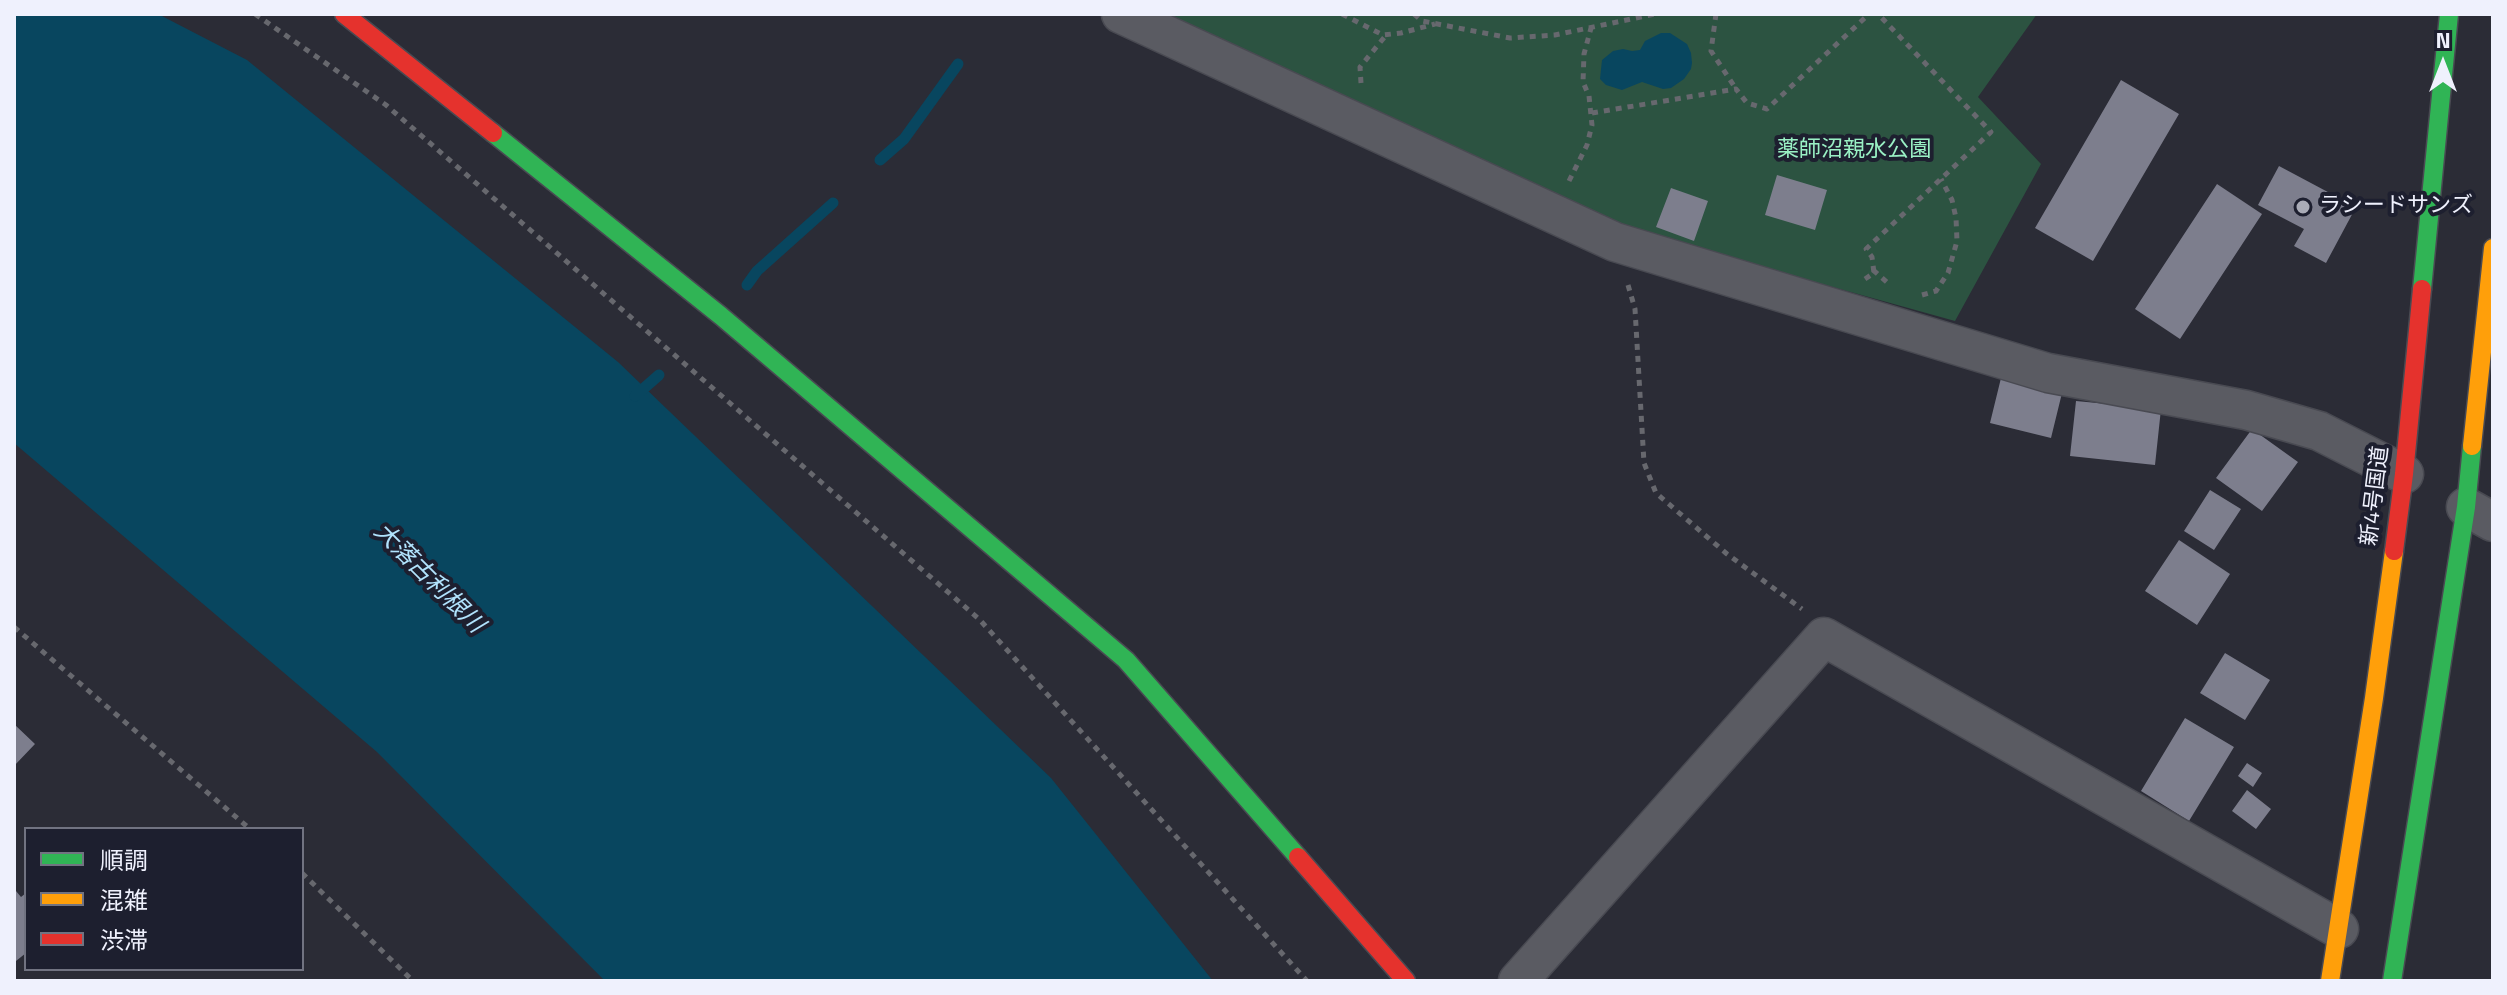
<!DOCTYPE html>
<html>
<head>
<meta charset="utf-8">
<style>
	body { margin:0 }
	#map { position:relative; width:2507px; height:995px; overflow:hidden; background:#2b2c36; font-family:"Titillium Web","Noto Sans JP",sans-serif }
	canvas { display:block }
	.frame { position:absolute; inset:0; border:16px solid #eff1fd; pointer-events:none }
	.legend { position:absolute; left:24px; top:827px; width:280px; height:144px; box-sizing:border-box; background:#1d1f2f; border:2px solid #717381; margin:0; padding:10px 14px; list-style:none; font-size:24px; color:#eff1fd }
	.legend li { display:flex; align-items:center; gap:16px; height:40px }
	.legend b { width:40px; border:2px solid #717381 }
	.north { position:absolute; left:2403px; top:24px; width:80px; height:80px; -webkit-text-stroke:6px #1d1f2f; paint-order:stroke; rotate:0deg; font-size:22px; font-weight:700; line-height:32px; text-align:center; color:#eff1fd }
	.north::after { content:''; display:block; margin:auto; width:28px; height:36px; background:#eff1fd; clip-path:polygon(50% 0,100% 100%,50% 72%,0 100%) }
</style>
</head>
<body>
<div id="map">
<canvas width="2507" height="995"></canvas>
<div class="frame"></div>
<ul class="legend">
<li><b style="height:10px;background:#30b455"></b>順調</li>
<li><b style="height:10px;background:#ff9f0a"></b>混雑</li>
<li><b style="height:10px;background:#e5322d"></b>渋滞</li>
</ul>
<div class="north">N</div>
</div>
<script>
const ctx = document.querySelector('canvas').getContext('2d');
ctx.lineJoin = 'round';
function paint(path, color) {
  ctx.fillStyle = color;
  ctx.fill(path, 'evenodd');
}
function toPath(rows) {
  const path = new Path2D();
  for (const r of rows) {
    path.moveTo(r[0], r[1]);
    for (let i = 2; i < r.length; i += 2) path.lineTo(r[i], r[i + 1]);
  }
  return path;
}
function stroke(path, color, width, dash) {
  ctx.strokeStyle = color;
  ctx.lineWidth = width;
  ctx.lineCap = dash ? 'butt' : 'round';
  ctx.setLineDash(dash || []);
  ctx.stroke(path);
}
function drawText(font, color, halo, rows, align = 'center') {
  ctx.font = font + ' "Titillium Web","Noto Sans JP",sans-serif';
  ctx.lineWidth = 8;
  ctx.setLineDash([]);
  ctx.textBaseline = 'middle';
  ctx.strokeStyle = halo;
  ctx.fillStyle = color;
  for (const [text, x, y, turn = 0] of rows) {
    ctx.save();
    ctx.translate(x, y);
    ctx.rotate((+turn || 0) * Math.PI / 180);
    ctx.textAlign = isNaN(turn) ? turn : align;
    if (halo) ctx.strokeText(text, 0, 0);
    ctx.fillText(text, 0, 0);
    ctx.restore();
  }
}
paint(toPath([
	[1141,14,2037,14,1978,97,2041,164,1955,321,1624,229]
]), '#2c5341');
paint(toPath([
	[14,14,158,14,247,60,618,362,1051,778,1213,981,605,981,377,752,14,443],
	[1661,33,1670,33,1687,44,1691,53,1692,63,1691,69,1684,79,1671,88,1663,89,1642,82,1622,90,1606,85,1600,79,1602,60,1613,51,1623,49,1632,51,1640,50,1645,41]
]), '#08465f');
stroke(toPath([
	[880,160,904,139,958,64],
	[747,285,757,271,833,203],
	[635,396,659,375]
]), '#08465f', 11);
paint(toPath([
	[2121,80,2179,114,2093,261,2035,228],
	[2279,166,2356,207,2326,263,2294,246,2304,229,2258,205],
	[1777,175,1827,190,1815,230,1765,215],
	[2217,184,2262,214,2180,339,2135,309],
	[1671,188,1708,201,1694,241,1656,227],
	[2001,378,2062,393,2051,438,1990,423],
	[2076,401,2161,409,2155,465,2070,456],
	[2252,429,2298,462,2262,511,2216,478],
	[2210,490,2241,509,2214,550,2184,531],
	[2179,540,2230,574,2197,625,2145,591],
	[2225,653,2270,680,2245,720,2200,693],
	[2185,718,2234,747,2189,821,2141,791],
	[14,724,35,744,14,766],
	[2247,763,2262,773,2253,787,2238,776],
	[2247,790,2271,809,2256,829,2232,811],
	[16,891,21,897,26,893,26,953,16,961,14,958,14,893]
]), '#7d7e8d');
const street = toPath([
	[1121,14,1615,242,2048,373,2246,410,2319,431,2404,474],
	[2466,507,2493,522],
	[1518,981,1824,637,2339,929]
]);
const fast = toPath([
	[493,133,721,316,1126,660,1298,857],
	[2422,289,2449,14],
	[2392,981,2466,507,2472,446]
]);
const slow = toPath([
	[2472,446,2493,248],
	[2330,981,2374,698,2394,551]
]);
const jam = toPath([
	[344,14,493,133],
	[2394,551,2404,474,2422,289],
	[1298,857,1406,981]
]);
stroke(street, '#494a52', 41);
stroke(fast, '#494a52', 21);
stroke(slow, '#494a52', 21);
stroke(jam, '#494a52', 21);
stroke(toPath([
	[255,14,386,105,979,619,1307,981],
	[1342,14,1383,35,1401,33,1435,24],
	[1414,14,1422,21,1510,38,1555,35,1655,14],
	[1716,14,1711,51,1736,89],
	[1361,83,1360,67,1387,34],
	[1592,113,1736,89,1747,103,1767,109,1869,14],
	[1569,181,1587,145,1592,125,1589,96,1583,82,1584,54,1591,28],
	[1873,270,1889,284],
	[1865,279,1874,273,1872,257,1866,249,1991,132,1878,14],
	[1628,285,1635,309,1644,463,1656,493,1727,554,1802,609],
	[1922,295,1936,291,1948,273,1957,241,1956,218,1952,200,1941,179],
	[14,627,250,829],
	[302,873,413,981]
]), '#67686e', 5, [6, 6]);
stroke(street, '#5a5b62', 38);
stroke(fast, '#30b455', 18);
stroke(slow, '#ff9f0a', 18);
stroke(jam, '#e5322d', 18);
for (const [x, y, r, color] of [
	[2303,207,8,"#aaacb7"]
]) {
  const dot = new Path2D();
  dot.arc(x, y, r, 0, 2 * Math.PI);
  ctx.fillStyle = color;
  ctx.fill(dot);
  stroke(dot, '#1d1f2f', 3);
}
drawText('22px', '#9af1c5', '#1d1f2f', [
	["薬師沼親水公園",1854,151]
]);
drawText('22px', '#eff1fd', '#1d1f2f', [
	["ラシードサンズ",2319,207]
], 'left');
drawText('22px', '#eff1fd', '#1d1f2f', [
	["新4号国道",2376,496,-83]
]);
drawText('italic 24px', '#b1e3fd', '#1d1f2f', [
	["大落古利根川",428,579,45]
]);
</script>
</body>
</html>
